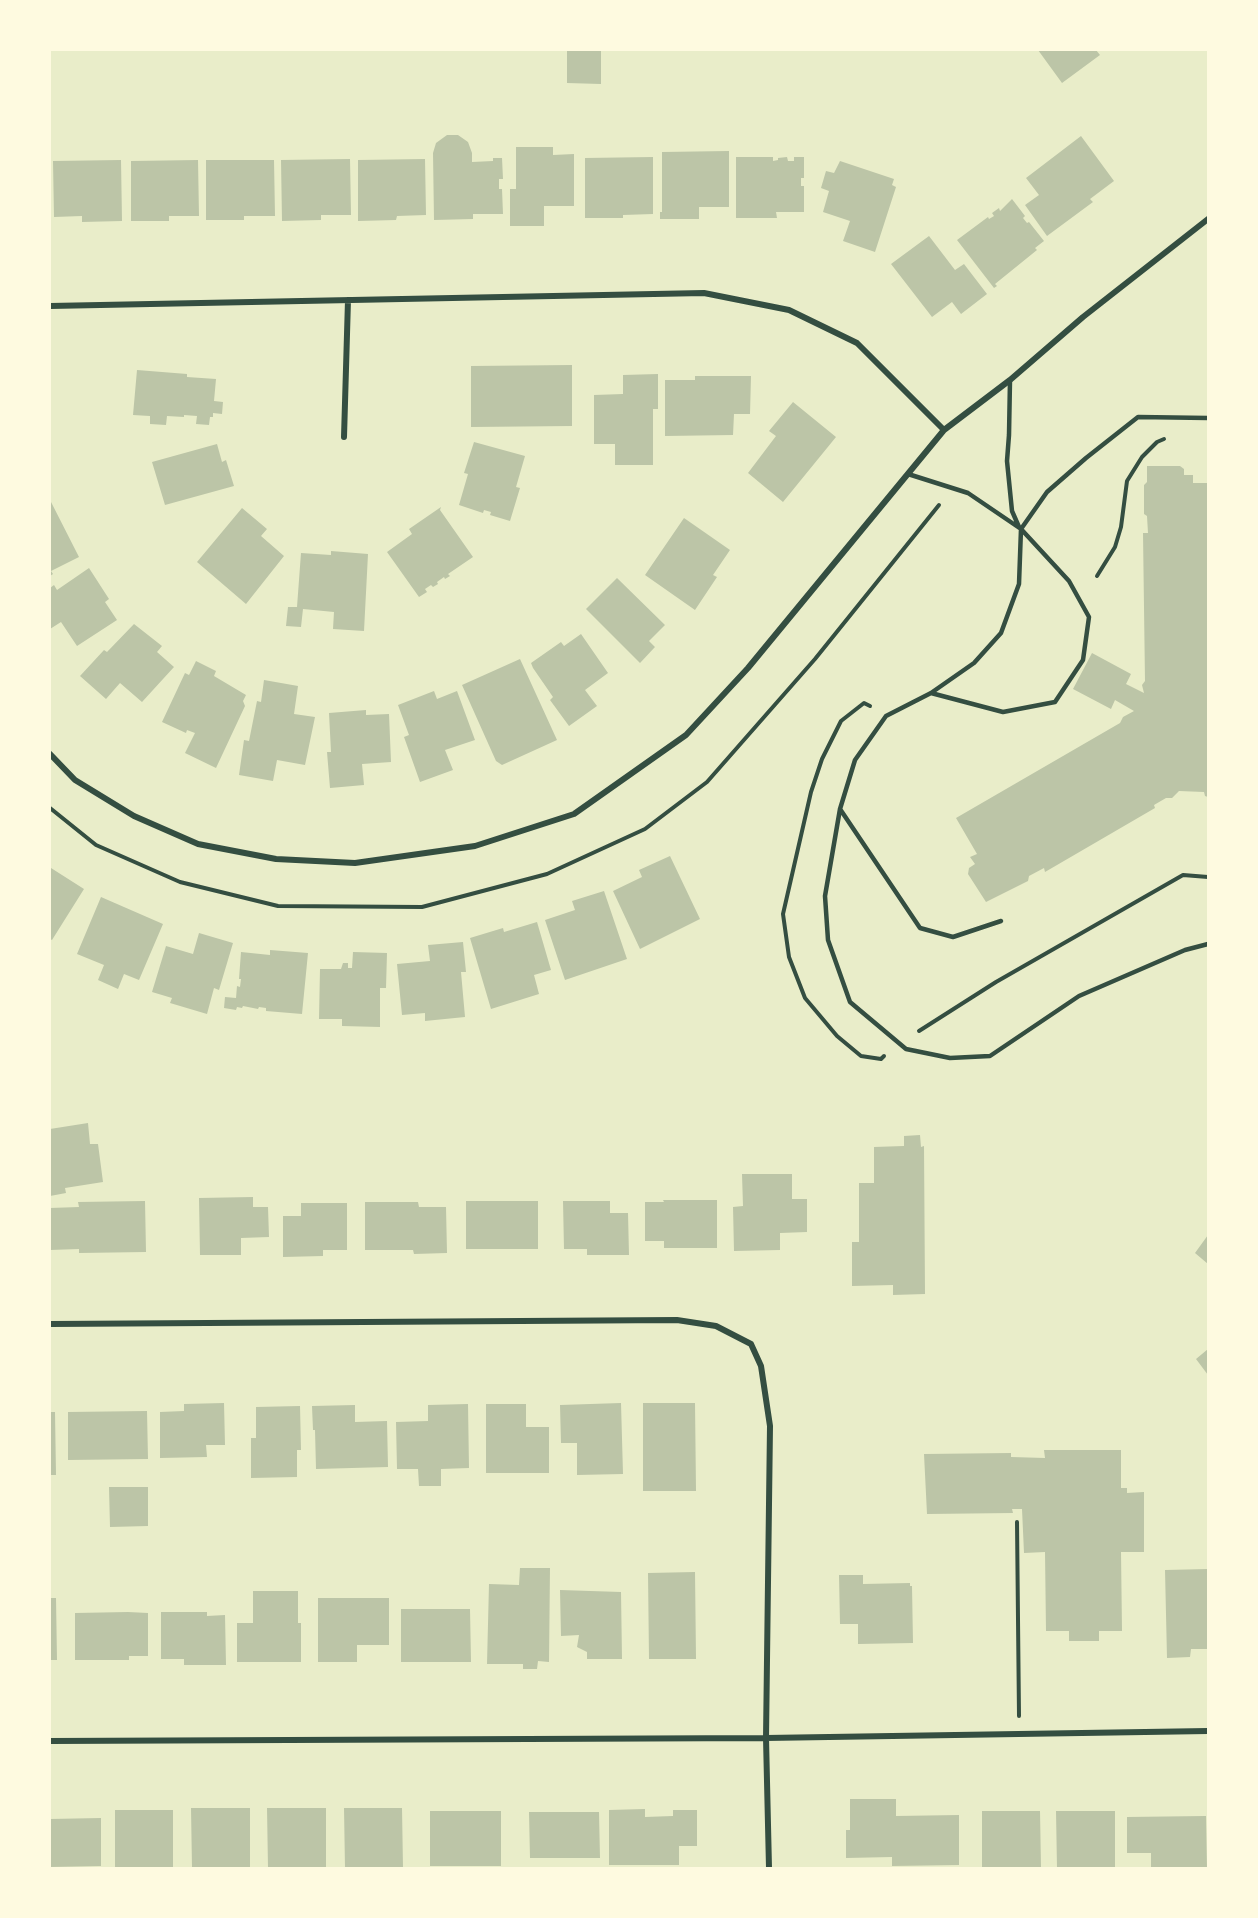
<!DOCTYPE html>
<html>
<head>
<meta charset="utf-8">
<style>
	body { margin:0 }
	#map { position:relative; width:1258px; height:1918px; overflow:hidden; background:#e9edc9; font-family:Rubik,sans-serif }
	canvas { display:block }
	.frame { position:absolute; inset:0; border:51px solid #fefae0; pointer-events:none }
</style>
</head>
<body>
<div id="map">
<canvas width="1258" height="1918"></canvas>
<div class="frame"></div>
</div>
<script>
const ctx = document.querySelector('canvas').getContext('2d');
ctx.lineJoin = 'round';
function paint(path, color) {
  ctx.fillStyle = color;
  ctx.fill(path, 'evenodd');
}
function toPath(rows) {
  const path = new Path2D();
  for (const r of rows) {
    path.moveTo(r[0], r[1]);
    for (let i = 2; i < r.length; i += 2) path.lineTo(r[i], r[i + 1]);
  }
  return path;
}
function stroke(path, color, width, dash) {
  ctx.strokeStyle = color;
  ctx.lineWidth = width;
  ctx.lineCap = dash ? 'butt' : 'round';
  ctx.setLineDash(dash || []);
  ctx.stroke(path);
}
paint(toPath([
	[567,50,601,50,601,84,567,83],
	[1038,50,1096,50,1100,55,1062,83],
	[447,135,458,135,468,142,472,153,472,162,493,161,493,158,502,158,503,179,499,179,499,189,502,189,503,214,473,214,473,219,434,220,433,153,436,143],
	[1081,136,1114,181,1090,199,1093,202,1047,236,1025,205,1039,195,1026,178],
	[516,147,553,147,553,155,574,154,574,206,544,206,544,226,510,226,510,189,516,189],
	[729,151,729,207,699,207,699,219,660,219,660,212,662,212,662,152],
	[653,157,653,214,623,215,623,218,585,218,585,158],
	[736,157,773,157,773,161,778,160,778,158,787,157,788,161,794,161,794,157,804,157,804,178,801,178,801,186,804,186,804,212,776,212,777,218,736,218],
	[350,159,351,215,321,215,321,220,282,221,281,160],
	[425,159,426,215,397,216,396,220,358,221,358,160],
	[121,160,122,221,82,222,82,216,54,217,53,161],
	[198,160,199,216,169,216,169,221,131,221,131,161],
	[206,160,274,160,275,216,244,216,244,220,206,220],
	[840,161,894,179,892,185,896,187,875,252,843,241,850,221,823,212,829,191,821,188,826,171,834,173],
	[1012,199,1025,216,1023,218,1027,223,1029,222,1044,241,1035,248,1037,250,995,284,997,286,994,288,957,240,988,217,989,219,994,216,992,213,999,208,1000,211],
	[929,236,955,270,964,264,987,294,961,314,952,302,932,317,891,264],
	[572,365,572,426,471,427,471,366],
	[137,370,187,374,187,377,216,379,214,401,223,402,222,414,213,413,213,417,210,417,209,425,196,424,197,416,184,415,184,417,167,416,166,425,150,424,150,416,133,415],
	[658,374,658,409,653,409,653,465,615,465,615,444,594,444,594,395,623,394,623,375],
	[695,376,751,376,750,414,734,414,733,435,665,436,665,380,695,380],
	[793,402,836,437,783,502,748,473,776,436,769,431],
	[474,442,525,456,516,487,520,488,510,521,490,515,491,512,484,510,483,513,459,505,468,474,464,473],
	[217,444,222,462,226,460,234,486,165,505,152,462],
	[1147,466,1180,466,1184,469,1184,475,1193,475,1193,483,1208,483,1208,797,1205,796,1204,792,1179,791,1172,798,1166,798,1154,805,1155,808,1045,872,1044,868,1029,876,1028,881,986,902,968,874,969,868,975,864,970,857,977,854,956,818,1120,723,1123,717,1134,711,1115,700,1111,709,1073,689,1092,653,1131,674,1126,684,1144,693,1142,685,1145,681,1143,533,1148,533,1147,516,1144,514,1144,485,1147,482],
	[50,500,79,557,51,571,53,574,50,576],
	[441,507,440,510,473,557,448,574,450,576,445,579,444,577,437,582,438,584,433,587,431,585,425,589,427,592,419,597,387,552,412,534,409,529],
	[242,508,267,529,261,536,284,556,246,604,197,562],
	[684,518,730,550,713,575,717,577,695,610,645,575],
	[331,551,368,554,364,631,333,629,334,612,303,609,301,627,286,626,288,607,297,607,301,553,331,555],
	[89,568,109,599,105,602,117,620,77,646,61,622,50,629,50,588,54,585,57,590],
	[617,578,665,625,649,641,655,647,640,663,586,609],
	[134,624,162,646,157,652,174,667,142,702,120,683,106,699,80,676,104,650,107,652],
	[581,634,608,673,585,690,597,706,569,726,550,700,553,697,533,668,531,663,561,642,564,646],
	[520,659,557,740,502,765,496,761,462,685],
	[196,661,216,671,214,676,246,695,243,701,245,706,216,768,185,753,195,733,187,730,186,733,162,722,185,673,189,675],
	[264,680,298,686,294,714,315,717,305,765,277,760,273,781,239,775,244,740,249,741,257,701,261,702],
	[434,691,437,699,457,691,475,740,445,750,453,770,420,782,404,737,409,735,398,705],
	[366,710,366,715,389,714,391,762,362,764,364,785,330,788,327,752,331,752,329,713],
	[670,856,700,919,640,949,613,891,642,877,639,870],
	[51,868,84,889,52,940,50,939],
	[604,891,627,959,565,980,545,920,575,910,572,901],
	[101,897,163,924,139,980,124,974,118,989,98,980,104,965,77,954],
	[537,922,551,970,534,975,539,994,491,1009,470,938,503,928,504,932],
	[199,933,233,943,219,990,214,988,207,1014,170,1003,172,998,152,992,166,946,193,954],
	[463,942,466,972,461,972,465,1017,425,1021,425,1013,402,1015,397,964,430,961,428,945],
	[270,950,308,953,302,1014,266,1011,266,1008,259,1007,258,1009,243,1006,242,1008,237,1007,236,1010,224,1008,225,997,236,998,237,986,240,987,241,979,239,979,241,952,270,955],
	[353,952,387,953,386,988,380,988,380,1027,342,1026,342,1019,319,1019,320,969,341,969,343,963,348,963,348,968,352,968],
	[88,1123,90,1144,98,1144,103,1182,65,1188,66,1193,50,1196,50,1129],
	[920,1135,921,1147,924,1146,925,1294,893,1295,893,1285,852,1286,852,1242,859,1242,859,1183,874,1183,874,1147,904,1146,904,1136],
	[742,1174,792,1174,792,1199,807,1199,807,1232,780,1233,780,1250,734,1251,733,1207,743,1206],
	[253,1197,253,1207,268,1207,269,1237,241,1238,241,1255,200,1255,199,1198],
	[663,1200,717,1200,717,1248,664,1248,664,1241,645,1241,645,1202,664,1202],
	[145,1201,146,1252,79,1253,79,1249,50,1250,50,1208,79,1207,78,1202],
	[466,1201,538,1201,538,1249,466,1249],
	[563,1201,610,1201,610,1213,628,1213,629,1255,587,1255,587,1249,564,1249],
	[365,1202,418,1202,419,1207,446,1207,447,1253,414,1254,413,1250,365,1250],
	[301,1203,347,1203,347,1250,323,1250,323,1256,283,1257,283,1216,301,1216],
	[1208,1235,1208,1264,1195,1253],
	[1208,1349,1208,1375,1196,1359],
	[224,1403,225,1445,206,1445,207,1457,160,1458,160,1412,184,1411,184,1404],
	[621,1403,623,1474,577,1475,577,1443,561,1443,560,1405],
	[643,1403,695,1403,696,1491,643,1491],
	[468,1404,469,1468,441,1469,441,1486,419,1486,418,1469,397,1469,396,1422,428,1421,428,1405],
	[486,1404,526,1404,526,1427,549,1427,549,1473,486,1473],
	[355,1405,355,1422,387,1421,388,1467,316,1469,315,1430,313,1430,312,1406],
	[300,1406,301,1450,297,1450,297,1477,251,1478,251,1438,256,1438,256,1407],
	[147,1411,148,1459,68,1460,68,1412],
	[50,1412,55,1412,56,1475,50,1475],
	[1044,1450,1121,1450,1121,1488,1127,1488,1127,1493,1144,1492,1144,1552,1121,1552,1122,1631,1099,1631,1099,1641,1069,1641,1069,1631,1046,1631,1045,1552,1024,1553,1022,1509,1012,1509,1013,1513,927,1514,924,1454,1011,1453,1011,1457,1045,1458],
	[109,1487,148,1487,148,1526,110,1527],
	[520,1568,550,1568,549,1662,538,1661,537,1669,523,1669,523,1664,487,1664,489,1584,519,1585],
	[1208,1569,1208,1649,1191,1649,1190,1657,1167,1658,1165,1570],
	[695,1572,696,1659,649,1659,648,1573],
	[839,1575,863,1575,863,1584,910,1583,910,1586,912,1586,913,1643,858,1644,858,1624,840,1624],
	[560,1590,621,1592,622,1659,587,1659,587,1652,577,1647,579,1635,561,1636],
	[253,1591,298,1591,298,1623,301,1623,301,1662,237,1662,237,1623,253,1623],
	[50,1598,56,1598,57,1660,50,1660],
	[318,1598,389,1598,389,1645,357,1645,357,1662,318,1662],
	[401,1609,470,1609,471,1662,401,1662],
	[128,1612,148,1613,148,1656,129,1656,129,1660,75,1660,75,1613],
	[161,1612,207,1612,207,1616,225,1615,226,1665,184,1665,184,1659,161,1659],
	[850,1799,896,1799,896,1816,959,1815,959,1865,892,1866,892,1857,846,1858,846,1830,850,1830],
	[191,1808,250,1808,250,1868,192,1868],
	[267,1808,326,1808,326,1868,268,1868],
	[344,1808,402,1808,403,1868,345,1868],
	[645,1809,645,1817,673,1816,673,1810,697,1810,697,1846,679,1846,679,1865,609,1865,609,1810],
	[115,1810,173,1810,173,1868,115,1868],
	[430,1811,501,1811,501,1866,430,1866],
	[982,1811,1040,1811,1041,1868,982,1868],
	[1056,1811,1115,1811,1115,1868,1057,1868],
	[529,1812,599,1812,600,1858,530,1858],
	[1206,1816,1207,1868,1151,1868,1151,1853,1127,1853,1127,1817],
	[101,1818,101,1866,50,1867,50,1819]
]), '#bcc5a7');
stroke(toPath([
	[1097,576,1115,547,1121,527,1127,481,1142,457,1157,442,1164,439],
	[870,706,864,703,841,721,822,759,811,792,783,914,789,957,805,998,837,1036,861,1056,881,1059,884,1056],
	[50,808,96,845,180,882,278,906,422,907,547,874,645,829,707,782,815,659,939,505],
	[919,1031,996,982,1183,875,1208,877],
	[1017,1522,1019,1716]
]), '#344e41', 4);
stroke(toPath([
	[1010,380,1009,435,1007,461,1012,511,1019,527],
	[1208,418,1138,417,1086,458,1047,492,1021,529,1019,584,1001,633,974,663,931,693,886,716,855,760,840,809,825,896,828,940,850,1002,906,1049,950,1058,990,1056,1079,996,1185,950,1208,944],
	[908,474,968,493,1021,529,1069,581,1089,617,1083,660,1055,702,1003,712,931,693],
	[840,809,920,928,953,937,1001,921]
]), '#344e41', 4.5);
stroke(toPath([
	[50,306,704,293,789,310,857,343,944,430],
	[344,437,348,300],
	[50,754,75,780,134,816,198,844,276,859,355,863,475,846,574,814,686,735,748,668,944,430,1010,380,1083,317,1208,219],
	[50,1324,677,1320,716,1326,751,1344,761,1366,770,1426,766,1738,769,1868],
	[50,1741,766,1738,1208,1731]
]), '#344e41', 6);
</script>
</body>
</html>
